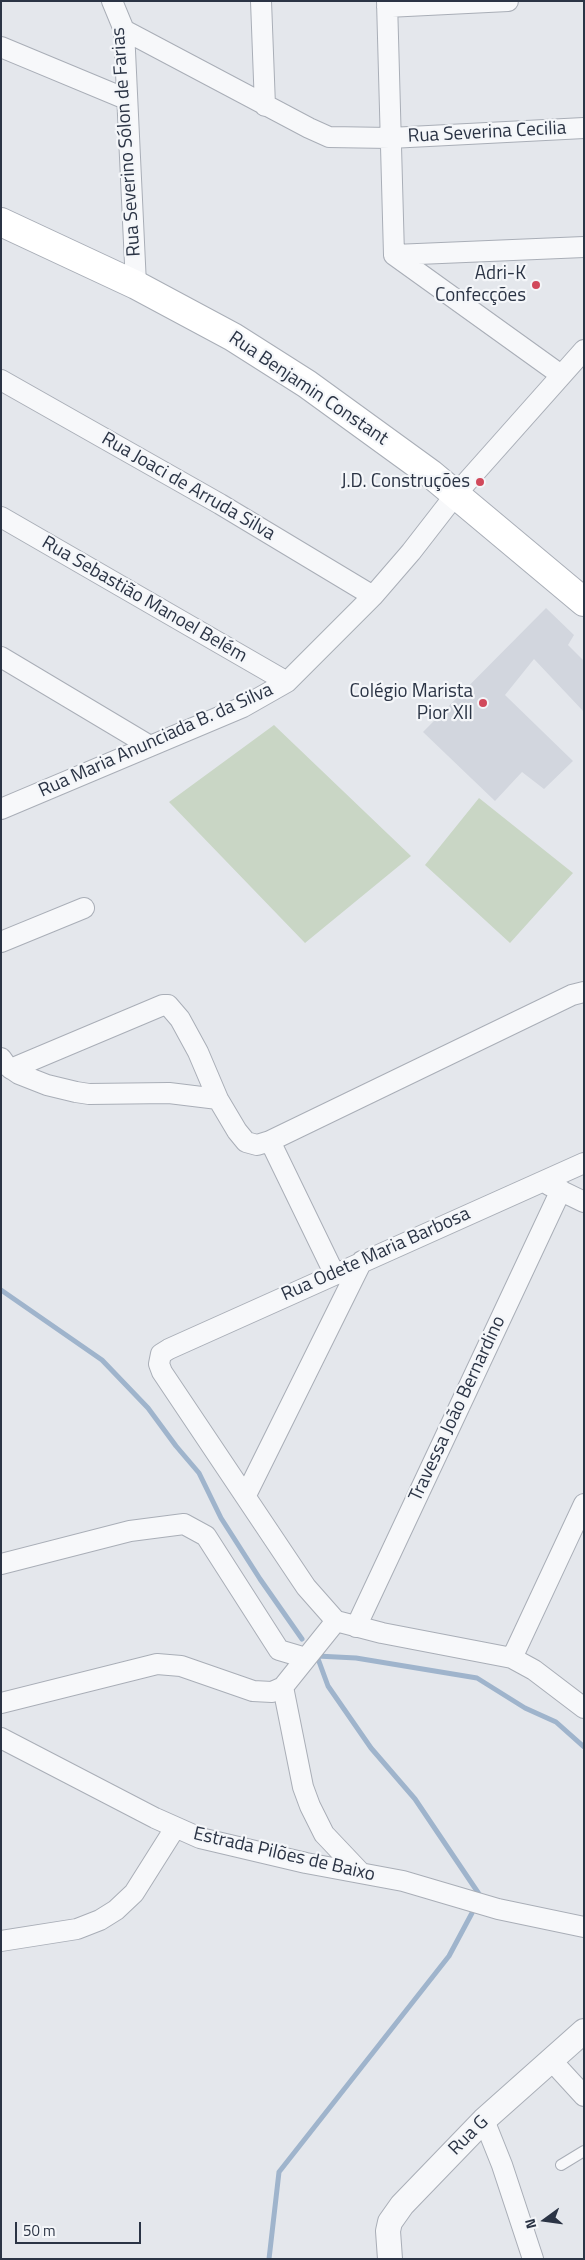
<!DOCTYPE html>
<html>
<head>
<meta charset="utf-8">
<style>
	body { margin:0 }
	#map { position:relative; width:585px; height:2260px; overflow:hidden; background:#e4e7ec; font-family:"Titillium Web",sans-serif }
	canvas { display:block }
	.frame { position:absolute; inset:0; border:2px solid #2b3445; pointer-events:none }
	.north { position:absolute; left:520px; top:2195px; width:50px; height:50px; -webkit-text-stroke:4px #f4f6f9; paint-order:stroke; rotate:256deg; font-size:14px; font-weight:700; line-height:20px; text-align:center; color:#2b3445 }
	.north::after { content:''; display:block; margin:auto; width:18px; height:22px; background:#2b3445; clip-path:polygon(50% 0,100% 100%,50% 72%,0 100%) }
	.scale { position:absolute; left:15px; top:2222px; width:126px; height:22px; box-sizing:border-box; border:2px solid #2b3445; border-top:0; padding-left:6px; font-size:15px; line-height:18px; white-space:nowrap; color:#2b3445; -webkit-text-stroke:4px #f4f6f9; paint-order:stroke }
</style>
</head>
<body>
<div id="map">
<canvas width="585" height="2260"></canvas>
<div class="frame"></div>
<div class="north">N</div>
<div class="scale">50 m</div>
</div>
<script>
const ctx = document.querySelector('canvas').getContext('2d');
ctx.lineJoin = 'round';
function paint(path, color) {
  ctx.fillStyle = color;
  ctx.fill(path, 'evenodd');
}
function toPath(rows) {
  const path = new Path2D();
  for (const r of rows) {
    path.moveTo(r[0], r[1]);
    for (let i = 2; i < r.length; i += 2) path.lineTo(r[i], r[i + 1]);
  }
  return path;
}
function stroke(path, color, width, dash) {
  ctx.strokeStyle = color;
  ctx.lineWidth = width;
  ctx.lineCap = dash ? 'butt' : 'round';
  ctx.setLineDash(dash || []);
  ctx.stroke(path);
}
function drawText(font, color, halo, rows, align = 'center') {
  ctx.font = font + ' "Titillium Web",sans-serif';
  ctx.lineWidth = 4.5;
  ctx.setLineDash([]);
  ctx.textBaseline = 'middle';
  ctx.strokeStyle = halo;
  ctx.fillStyle = color;
  for (const [text, x, y, turn = 0] of rows) {
    ctx.save();
    ctx.translate(x, y);
    ctx.rotate((+turn || 0) * Math.PI / 180);
    ctx.textAlign = isNaN(turn) ? turn : align;
    if (halo) ctx.strokeText(text, 0, 0);
    ctx.fillText(text, 0, 0);
    ctx.restore();
  }
}
paint(toPath([
	[546,608,574,635,568,645,584,661,584,712,534,659,505,695,573,761,544,789,522,772,495,801,423,732]
]), '#d2d6de');
paint(toPath([
	[274,725,411,856,305,943,169,802],
	[479,798,573,873,510,943,425,865]
]), '#c9d6c5');
stroke(toPath([
	[1,1290,102,1360,148,1408,176,1446,199,1473,221,1518,260,1579,302,1639],
	[316,1654,317,1656,356,1658,477,1678,525,1708,556,1722,584,1747],
	[317,1656,328,1686,371,1748,415,1799,479,1894],
	[269,2259,279,2172,449,1956,472,1913]
]), '#9fb4cc', 5);
const service = toPath([
	[561,2165,584,2151]
]);
const minor = toPath([
	[112,1,124,30,136,285],
	[261,1,265,106],
	[387,1,394,255],
	[387,7,508,1],
	[124,30,309,128,329,137,390,138,584,128],
	[1,47,126,99],
	[394,255,561,375],
	[394,255,584,247],
	[1,380,220,504,373,596],
	[1,517,287,682],
	[1,657,150,746],
	[1,809,243,707,287,682,373,596,411,552,456,494,584,350],
	[1,942,84,908],
	[1,1058,6,1065,19,1074,47,1085,76,1092,89,1094,169,1093,218,1099],
	[11,1069,163,1005,168,1005,180,1019,198,1052,218,1099,237,1131,246,1142,257,1145,270,1141,572,995,584,992],
	[270,1141,334,1273],
	[584,1163,169,1349,161,1354,159,1364,162,1372,306,1587,336,1621,382,1633,512,1658,534,1670,584,1708],
	[549,1185,584,1202],
	[246,1495,362,1261],
	[1,1564,130,1531,184,1524,206,1536,279,1650,306,1658],
	[356,1627,561,1190],
	[512,1658,584,1504],
	[283,1687,303,1787,310,1806,324,1834,360,1872],
	[1,1703,157,1664,181,1666,253,1691,272,1692,283,1687,336,1621],
	[1,1738,155,1818,200,1838,306,1863,403,1881,498,1909,584,1927],
	[1,1941,77,1929,100,1920,116,1910,134,1893,175,1828],
	[551,2060,584,2096],
	[484,2120,502,2165,533,2259]
]);
const tertiary = toPath([
	[390,2259,388,2231,390,2222,402,2205,484,2120,584,2031]
]);
const secondary = toPath([
	[1,222,136,285,233,337,307,384,431,474,584,602]
]);
stroke(service, '#a9aeb7', 12);
stroke(minor, '#a9aeb7', 22);
stroke(tertiary, '#a9aeb7', 26);
stroke(secondary, '#a9aeb7', 30);
stroke(service, '#f7f8fa', 10);
stroke(minor, '#f7f8fa', 20);
stroke(tertiary, '#f7f8fa', 24);
stroke(secondary, '#fff', 28);
for (const [x, y, r, color] of [
	[536,285,5,"#d1495b"],
	[480,482,5,"#d1495b"],
	[483,703,5,"#d1495b"]
]) {
  const dot = new Path2D();
  dot.arc(x, y, r, 0, 2 * Math.PI);
  ctx.fillStyle = color;
  ctx.fill(dot);
  stroke(dot, '#f4f6f9', 2);
}
drawText('19px', '#2b3445', '#f4f6f9', [
	["Rua Severina Cecilia",487,133,-3],
	["Rua Severino Sólon de Farias",127,142,-94],
	["Rua Benjamin Constant",308,389,34],
	["Rua Joaci de Arruda Silva",188,487,30],
	["Rua Sebastião Manoel Belém",144,600,30],
	["Rua Maria Anunciada B. da Silva",156,741,-24],
	["Rua Odete Maria Barbosa",376,1255,-24],
	["Travessa João Bernardino",458,1409,-65],
	["Estrada Pilões de Baixo",284,1855,13],
	["Rua G",469,2136,-45]
]);
drawText('19px', '#2b3445', '#f4f6f9', [
	["Adri-K",526,274],
	["Confecções",526,296],
	["J.D. Construções",470,482],
	["Colégio Marista",473,692],
	["Pior XII",473,714]
], 'right');
</script>
</body>
</html>
